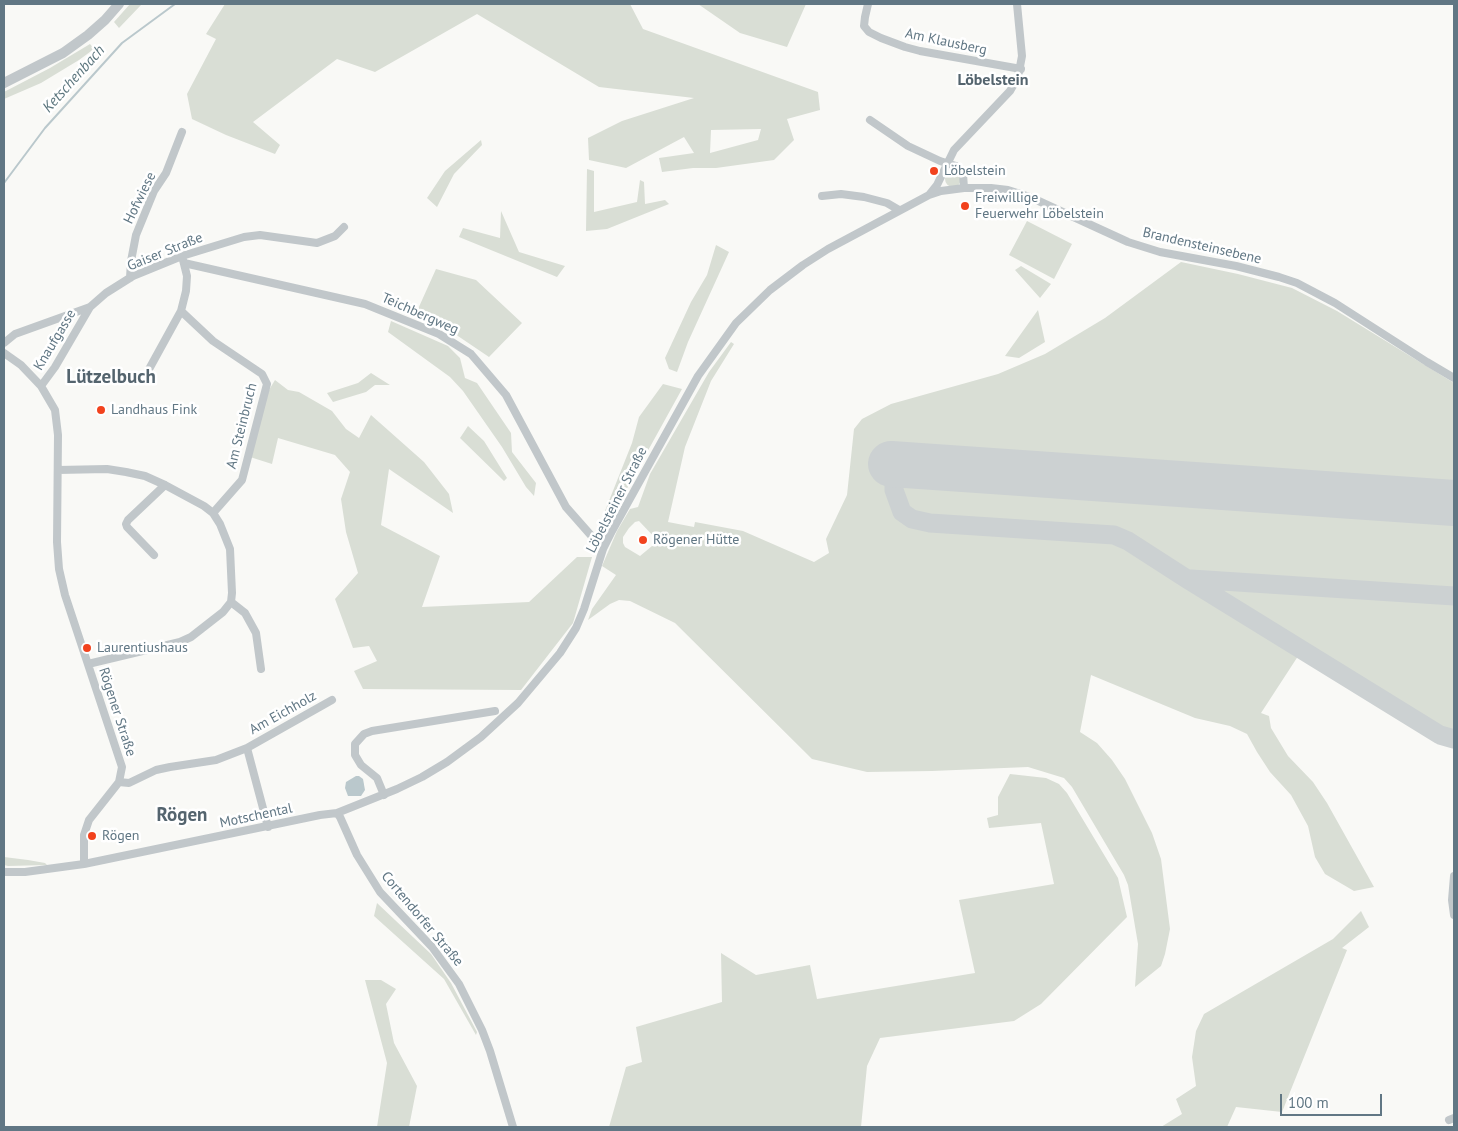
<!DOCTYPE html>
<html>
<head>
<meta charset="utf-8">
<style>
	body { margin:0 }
	#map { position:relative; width:1458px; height:1131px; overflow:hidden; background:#f9f9f6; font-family:"PT Sans",sans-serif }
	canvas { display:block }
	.frame { position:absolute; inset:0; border:5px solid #617784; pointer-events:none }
	.scale { position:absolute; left:1280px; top:1094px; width:102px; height:22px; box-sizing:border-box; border:2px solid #617784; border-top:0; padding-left:6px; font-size:15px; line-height:18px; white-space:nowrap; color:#617784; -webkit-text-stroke:4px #fff; paint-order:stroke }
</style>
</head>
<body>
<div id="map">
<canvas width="1458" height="1131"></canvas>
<div class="frame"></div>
<div class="scale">100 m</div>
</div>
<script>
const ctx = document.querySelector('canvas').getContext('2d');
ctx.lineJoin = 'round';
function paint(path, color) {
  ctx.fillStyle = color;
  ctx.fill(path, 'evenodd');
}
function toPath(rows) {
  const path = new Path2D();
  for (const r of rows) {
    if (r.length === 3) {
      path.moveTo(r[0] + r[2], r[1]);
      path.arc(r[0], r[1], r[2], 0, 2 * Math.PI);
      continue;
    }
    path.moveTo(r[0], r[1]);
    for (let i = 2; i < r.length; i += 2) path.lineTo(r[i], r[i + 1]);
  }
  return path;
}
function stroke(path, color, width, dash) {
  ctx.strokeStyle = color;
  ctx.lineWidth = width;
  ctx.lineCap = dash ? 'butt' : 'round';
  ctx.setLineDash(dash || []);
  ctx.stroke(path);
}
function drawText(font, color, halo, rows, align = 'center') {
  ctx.font = font + ' "PT Sans",sans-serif';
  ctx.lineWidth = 5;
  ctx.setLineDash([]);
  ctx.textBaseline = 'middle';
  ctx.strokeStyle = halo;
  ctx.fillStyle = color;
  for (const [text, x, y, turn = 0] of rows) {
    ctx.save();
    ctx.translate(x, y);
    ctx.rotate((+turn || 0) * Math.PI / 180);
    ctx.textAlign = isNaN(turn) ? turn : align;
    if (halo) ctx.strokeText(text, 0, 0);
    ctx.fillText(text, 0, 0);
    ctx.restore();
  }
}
paint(toPath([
	[130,4,142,4,119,28,114,22],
	[225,4,630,4,643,29,818,92,820,110,787,119,794,140,774,160,716,168,693,168,662,172,659,158,694,153,684,137,626,168,589,160,588,138,622,121,694,98,599,87,477,14,375,72,337,59,253,122,280,145,275,154,226,135,192,119,187,94,216,39,206,34],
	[761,129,758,140,710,153,711,130],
	[698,4,806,4,787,47,740,33],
	[90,44,94,49,79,60,41,83,4,99,4,92,50,68],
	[481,140,482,145,454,174,437,207,427,198,445,171],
	[587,169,594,171,594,212,637,202,640,180,644,182,645,204,665,200,669,204,607,229,586,231],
	[953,179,8],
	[501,211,519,252,565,266,557,277,459,237,463,228,500,238],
	[1027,221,1072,244,1054,279,1009,255],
	[716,245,729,252,688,342,677,372,669,369,665,358,691,302,707,275],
	[1181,262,1238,274,1292,288,1337,311,1454,383,1454,735,1437,730,1304,647,1261,713,1269,716,1271,728,1288,756,1313,782,1327,803,1374,887,1354,891,1325,874,1315,857,1308,826,1291,795,1270,772,1257,752,1247,734,1230,726,1195,718,1091,675,1080,732,1097,743,1112,760,1125,779,1152,833,1161,859,1170,929,1165,954,1161,966,1135,987,1138,944,1128,885,1124,875,1072,787,1064,778,1028,767,932,771,867,772,812,759,675,623,630,601,619,600,610,604,588,620,592,609,616,575,602,566,617,531,630,509,638,507,650,474,709,372,731,342,734,344,711,381,685,447,668,522,694,527,695,522,743,531,814,562,829,553,826,539,847,495,854,429,862,419,891,404,998,374,1045,354,1105,318],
	[639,521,658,541,640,556,625,547,623,543,623,537,629,528,635,522],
	[1021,266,1051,284,1040,298,1015,270],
	[436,269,476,280,522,323,489,357,418,309],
	[1038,310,1045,342,1019,358,1005,356],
	[391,321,448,346,460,358,465,378,477,383,511,433,512,452,536,483,534,496,526,487,502,447,463,391,450,377,388,332],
	[371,373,390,385,375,385,366,392,333,402,327,393,358,383],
	[275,380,288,390,299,392,332,411,346,429,359,438,371,415,424,462,449,494,453,513,389,469,381,525,440,556,422,607,529,602,577,557,592,557,573,623,521,690,363,689,354,671,377,661,369,646,353,648,335,599,358,573,346,532,341,499,350,472,335,455,278,438,272,464,250,457,269,390],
	[663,384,682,389,609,521,599,526,632,443,639,417],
	[468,426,484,441,507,478,504,481,460,438],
	[1010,774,1046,778,1059,784,1067,793,1118,878,1127,917,1041,1004,1014,1021,880,1038,867,1066,861,1127,609,1127,626,1067,642,1062,636,1027,722,1002,721,953,756,975,810,965,817,999,975,973,959,900,1054,884,1041,823,989,828,987,818,998,815,998,797],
	[4,857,28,860,45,863,47,865,8,866,4,865],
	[377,903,431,954,451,983,477,1032,476,1035,444,979,374,916],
	[1361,911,1369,927,1342,948,1347,950,1282,1112,1236,1107,1227,1127,1161,1127,1182,1114,1176,1099,1196,1086,1192,1057,1196,1031,1204,1014,1333,939],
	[365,980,381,980,396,989,386,1004,394,1043,417,1086,409,1127,377,1127,387,1063]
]), '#d9ded5');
paint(toPath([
	[356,776,359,776,363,779,365,790,361,796,348,796,345,788,346,782]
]), '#bac8cc');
stroke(toPath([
	[4,183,45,128,122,43,175,4]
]), '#bac8cc', 2);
stroke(toPath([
	[900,465,894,484,894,490,902,512,912,519,930,523,1114,535,1128,541,1187,579,1440,735,1454,739],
	[1191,579,1454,596]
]), '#ccd1d2', 19);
stroke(toPath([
	[891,464,1454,503]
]), '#ccd1d2', 46);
stroke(toPath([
	[868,4,865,17,864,26,869,32,881,38,905,47,920,51,1021,69],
	[870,120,908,146,940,161,956,166,963,174,964,188],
	[929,195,941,191,964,188,991,188,1008,190,1030,197,1128,242,1160,252,1236,266,1279,277,1297,283,1335,303,1427,362,1454,378],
	[822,196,841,194,864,197,887,203,899,210],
	[183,260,187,276,186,291,181,311,213,341,262,374,267,384,242,480,213,513],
	[184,263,365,304,439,334,471,354,506,395,566,507,603,549],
	[130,278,131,261,136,235,154,191,166,173,182,132],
	[4,343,15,334,90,307,106,293,133,276,182,256,244,237,260,235,317,243,335,236,344,227],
	[4,353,21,365,41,386,55,410,58,435,57,542,59,569,65,595,122,767,119,782,89,820,84,835,84,864],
	[148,377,148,371,181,311],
	[41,386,55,367,90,307],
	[58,470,107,469,126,472,145,476,165,485,204,506,213,513,220,524,230,549,232,593,231,602,223,612,191,637,180,642,88,664],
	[154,555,127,527,126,524,128,520,165,485],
	[231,602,245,613,256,633,261,669],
	[247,748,332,700],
	[119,782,129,783,156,770,170,767,216,760,247,748,268,827],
	[384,795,377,778,361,765,355,755,355,744,364,734,372,731,495,711],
	[337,813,340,817,357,855,380,892,432,947,459,984,482,1030,490,1051,513,1127],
	[4,872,25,872,84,864,320,815,337,813,397,789,422,777,447,762,481,737,518,703,560,653,576,628,584,609,603,549,612,531,698,376,736,323,770,290,803,265,828,249,929,195,937,185,954,150,1010,91,1018,77,1022,56,1017,4],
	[1454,876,1452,900,1454,915],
	[1449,1120,1454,1118]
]), '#c1c7ca', 8);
stroke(toPath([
	[4,83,63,53,88,35,105,20,119,4]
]), '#c1c7ca', 10);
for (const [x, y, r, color] of [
	[934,171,5,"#f2421d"],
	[965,206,5,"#f2421d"],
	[101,410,5,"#f2421d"],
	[643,540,5,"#f2421d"],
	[87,648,5,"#f2421d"],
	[92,836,5,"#f2421d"]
]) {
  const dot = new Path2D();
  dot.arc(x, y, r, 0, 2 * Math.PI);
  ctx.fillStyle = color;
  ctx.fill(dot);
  stroke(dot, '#fff', 2);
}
drawText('14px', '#617784', '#fff', [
	["Am Klausberg",946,42,12],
	["Hofwiese",140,198,-64],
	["Brandensteinsebene",1202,246,13],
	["Gaiser Straße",165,252,-22],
	["Teichbergweg",420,314,24],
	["Knaufgasse",55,340,-59],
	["Am Steinbruch",242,426,-76],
	["Löbelsteiner Straße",617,500,-63],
	["Rögener Straße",117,712,72],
	["Am Eichholz",283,713,-29],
	["Motschental",256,816,-12],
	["Cortendorfer Straße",422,919,50]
]);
drawText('14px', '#617784', '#fff', [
	["Löbelstein",944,171],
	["Freiwillige",975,198],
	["Feuerwehr Löbelstein",975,214],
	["Landhaus Fink",111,410],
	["Rögener Hütte",653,540],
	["Laurentiushaus",97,648],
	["Rögen",102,836]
], 'left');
drawText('italic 15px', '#5c767e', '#fff', [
	["Ketschenbach",74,79,-48]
]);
drawText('bold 16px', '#54646e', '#fff', [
	["Löbelstein",993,80]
]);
drawText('bold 19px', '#54646e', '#fff', [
	["Lützelbuch",111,378],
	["Rögen",182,816]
]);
</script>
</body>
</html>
